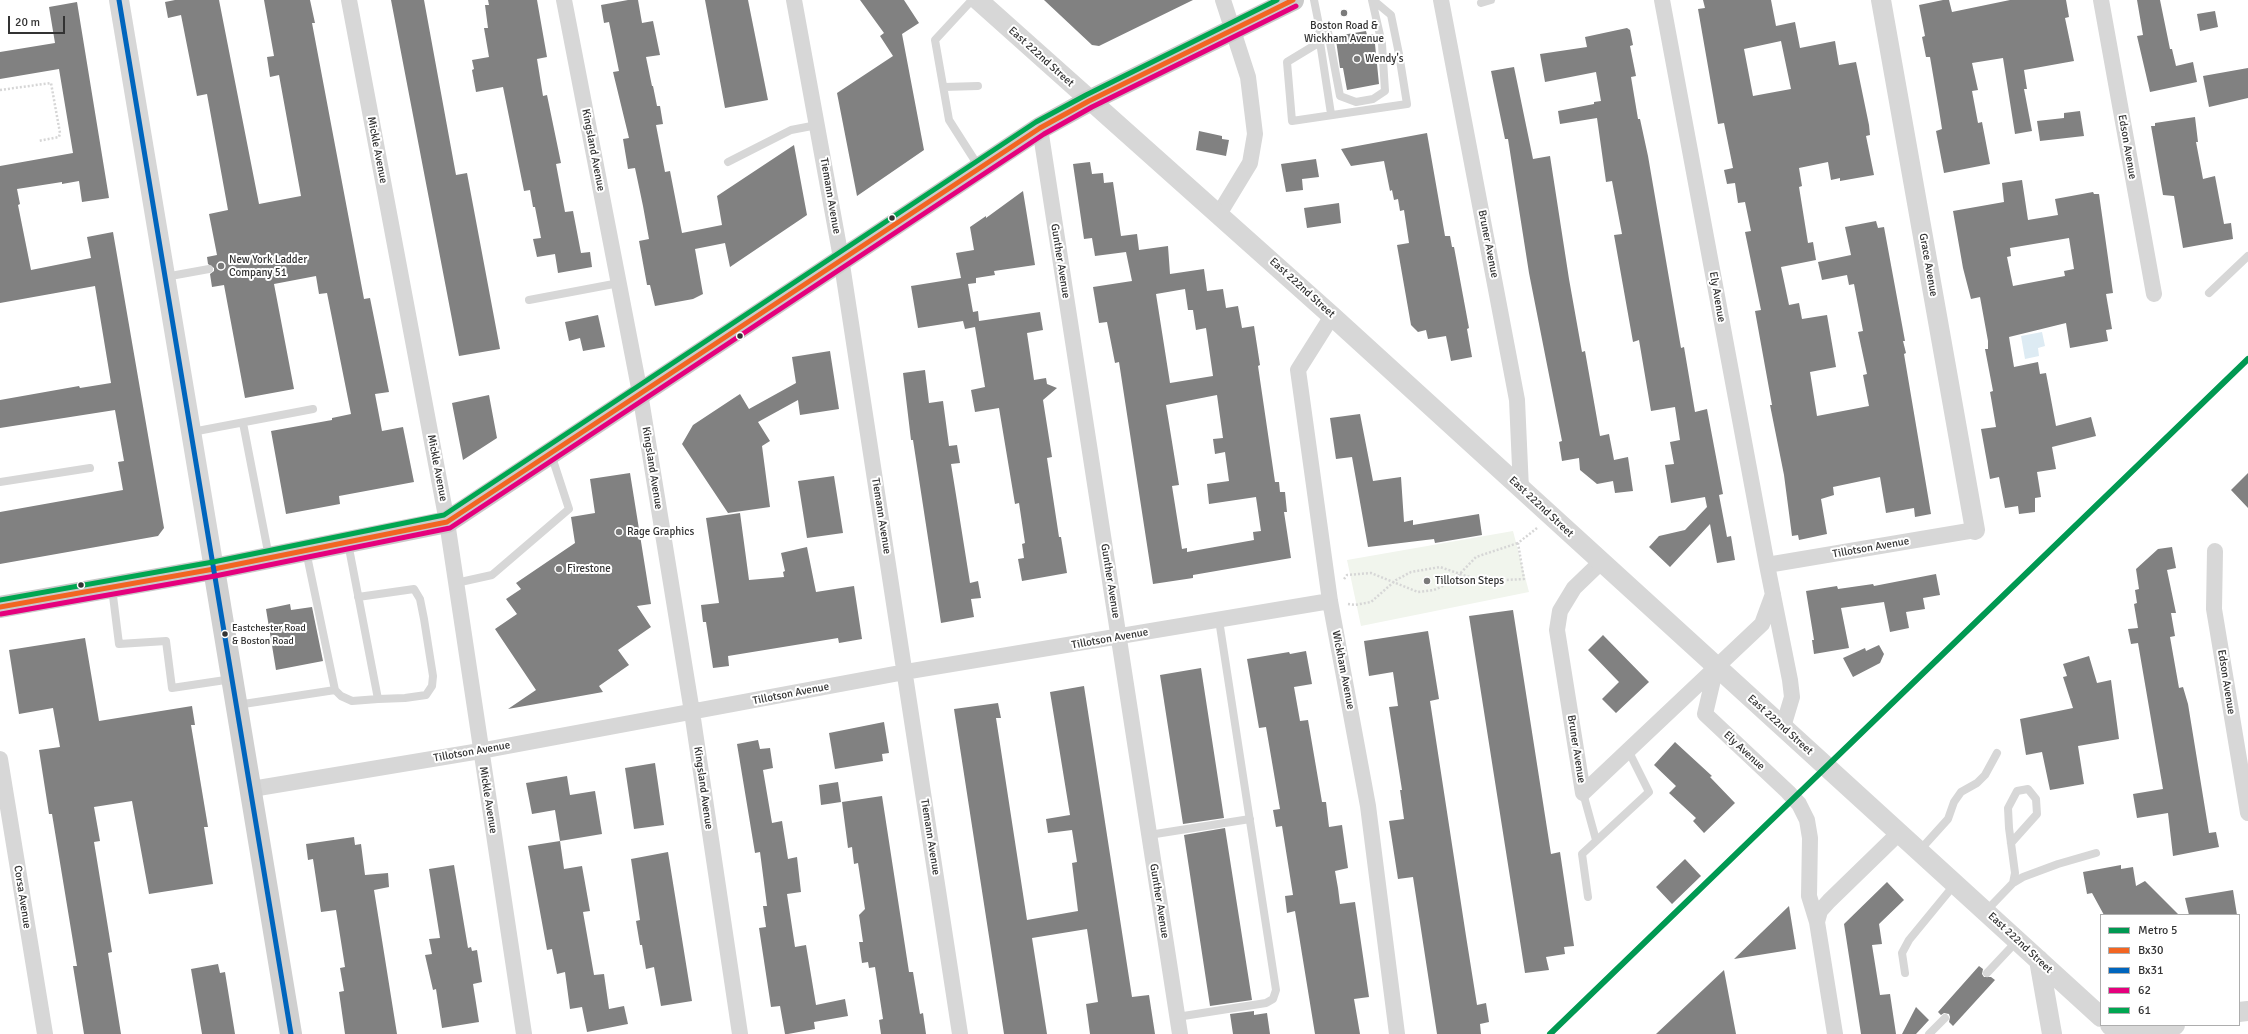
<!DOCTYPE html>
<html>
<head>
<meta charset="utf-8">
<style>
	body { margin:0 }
	#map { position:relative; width:2248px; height:1034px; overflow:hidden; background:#fff; font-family:Signika,sans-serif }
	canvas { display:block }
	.legend { position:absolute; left:2100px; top:914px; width:140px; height:112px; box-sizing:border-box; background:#fff; border:1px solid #adadad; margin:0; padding:5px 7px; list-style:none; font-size:12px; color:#333 }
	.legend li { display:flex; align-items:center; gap:8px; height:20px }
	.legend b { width:20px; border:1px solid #adadad }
	.scale { position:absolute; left:8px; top:16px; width:57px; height:18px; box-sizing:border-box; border:2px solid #333; border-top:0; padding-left:5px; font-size:12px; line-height:14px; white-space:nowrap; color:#333; -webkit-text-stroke:3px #fff; paint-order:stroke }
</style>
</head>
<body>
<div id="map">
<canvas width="2248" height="1034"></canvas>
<ul class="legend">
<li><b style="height:5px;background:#009952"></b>Metro 5</li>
<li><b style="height:5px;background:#f26522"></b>Bx30</li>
<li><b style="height:5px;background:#0065bd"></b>Bx31</li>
<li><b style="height:5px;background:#e5007d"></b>62</li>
<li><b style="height:5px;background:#00a651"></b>61</li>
</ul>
<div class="scale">20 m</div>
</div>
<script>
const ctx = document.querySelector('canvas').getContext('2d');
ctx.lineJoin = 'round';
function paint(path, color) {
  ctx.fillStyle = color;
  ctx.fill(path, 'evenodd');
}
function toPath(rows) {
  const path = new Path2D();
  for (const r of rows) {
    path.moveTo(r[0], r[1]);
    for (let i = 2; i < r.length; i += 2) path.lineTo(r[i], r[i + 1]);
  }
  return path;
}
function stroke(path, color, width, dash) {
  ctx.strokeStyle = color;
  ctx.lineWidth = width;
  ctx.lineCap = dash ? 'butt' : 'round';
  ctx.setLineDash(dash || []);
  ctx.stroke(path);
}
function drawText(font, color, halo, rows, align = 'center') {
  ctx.font = font + ' Signika,sans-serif';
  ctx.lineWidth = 4;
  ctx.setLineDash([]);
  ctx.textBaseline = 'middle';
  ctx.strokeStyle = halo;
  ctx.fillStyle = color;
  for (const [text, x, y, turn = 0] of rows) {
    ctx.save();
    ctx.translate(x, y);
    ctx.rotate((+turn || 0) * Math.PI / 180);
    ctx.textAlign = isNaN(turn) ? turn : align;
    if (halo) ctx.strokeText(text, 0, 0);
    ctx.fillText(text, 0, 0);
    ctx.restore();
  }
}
paint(toPath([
	[1513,531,1529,592,1361,626,1347,560]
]), '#f1f5ed');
paint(toPath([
	[2042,332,2045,346,2038,348,2039,356,2025,359,2021,336]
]), '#ddebf3');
paint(toPath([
	[175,0,219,0,259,204,301,196,279,75,270,77,267,57,274,56,264,0,310,0,315,23,312,23,364,299,370,298,389,392,375,394,382,431,403,427,414,482,339,496,340,504,286,514,271,431,332,420,332,418,351,414,327,293,319,294,316,276,274,284,294,389,245,398,224,285,212,287,210,274,214,271,214,268,208,264,207,257,217,255,209,214,228,210,207,94,197,96,181,15,168,18,165,2],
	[391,0,424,0,456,175,467,173,500,349,459,356],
	[488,0,537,0,547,57,537,59,543,96,547,95,561,163,556,164,565,212,573,211,581,253,590,252,592,267,558,273,555,254,537,257,533,239,541,238,535,207,533,207,530,190,524,191,503,87,476,92,472,70,474,69,472,60,489,57,484,28,488,28,485,5,489,5],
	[628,0,638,0,642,23,653,21,660,55,646,57,652,86,653,86,657,106,660,106,663,124,656,125,665,172,670,171,682,233,722,225,717,196,794,145,807,215,730,267,725,243,695,249,703,294,693,299,655,306,650,285,647,285,639,241,649,239,643,206,635,168,628,169,623,139,629,138,613,72,619,71,609,22,604,23,601,5],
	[705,0,748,0,768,100,725,108],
	[860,0,904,0,919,23,902,34,924,150,857,196,837,93,893,56,880,36,884,33],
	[1044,0,1193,0,1099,46,1092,45],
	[1703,0,1771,0,1776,26,1795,22,1800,48,1835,41,1839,65,1856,62,1869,125,1870,135,1866,136,1874,175,1840,181,1840,178,1831,180,1828,162,1799,168,1802,186,1799,187,1808,243,1813,242,1816,260,1781,267,1789,305,1799,303,1802,319,1827,315,1836,367,1810,372,1817,416,1869,406,1863,375,1867,374,1858,332,1863,331,1854,284,1849,285,1847,275,1822,280,1818,262,1851,255,1845,227,1876,221,1878,228,1884,227,1905,341,1903,341,1906,353,1904,354,1931,514,1915,517,1914,508,1886,513,1880,477,1833,487,1834,495,1821,499,1827,534,1799,540,1798,535,1792,536,1784,475,1770,405,1772,405,1755,311,1761,310,1745,232,1751,231,1745,202,1738,203,1735,183,1727,184,1724,170,1733,168,1724,123,1718,124,1698,9,1705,8],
	[1781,41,1791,89,1753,96,1744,49],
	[1943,0,1949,0,1952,12,2010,0,2066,0,2069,17,2065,18,2074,61,2024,70,2027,89,2024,89,2032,131,2015,134,2003,58,1972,63,1978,90,1972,91,1978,123,1982,122,1990,164,1944,173,1936,131,1942,129,1939,110,1930,57,1926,57,1922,37,1925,36,1919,5],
	[2137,0,2160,0,2170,49,2172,49,2176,66,2193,62,2197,82,2150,92,2137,36,2143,35],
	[77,2,109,198,82,202,79,181,62,184,62,182,17,189,20,204,18,205,31,270,91,258,87,237,113,232,164,528,158,536,0,564,0,512,123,490,118,462,124,461,115,410,0,428,0,400,79,386,80,388,111,383,95,286,0,303,0,166,73,153,59,69,0,79,0,52,55,43,49,7],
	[2215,11,2218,27,2200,31,2197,14],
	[1627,28,1630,30,1633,45,1630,46,1636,76,1631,77,1638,119,1640,119,1648,156,1681,348,1684,347,1695,412,1707,409,1723,494,1719,495,1727,537,1731,536,1735,560,1717,563,1710,524,1670,567,1649,547,1659,536,1685,530,1707,507,1705,497,1671,503,1665,465,1674,464,1670,442,1680,440,1675,407,1651,411,1639,340,1633,342,1614,235,1622,234,1612,181,1606,182,1597,118,1560,124,1558,111,1594,104,1594,102,1601,101,1596,72,1545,82,1540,54,1587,47,1585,37],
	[1366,31,1367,35,1374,34,1379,84,1347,90,1343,68,1340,68,1336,40,1343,38,1342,35],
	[1514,67,1533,159,1550,156,1569,279,1582,352,1585,351,1600,436,1609,434,1614,460,1628,457,1633,491,1615,493,1613,481,1597,484,1580,470,1579,458,1562,461,1559,442,1562,441,1529,273,1508,139,1505,139,1491,71],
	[2248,68,2248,98,2209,107,2203,76],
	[2080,111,2084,136,2040,141,2037,121,2064,118,2064,113],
	[2195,117,2198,142,2196,142,2203,179,2215,176,2224,224,2231,223,2233,239,2183,248,2174,196,2163,195,2151,126,2155,126,2155,123],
	[1199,131,1222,136,1222,139,1229,140,1226,156,1196,150],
	[1427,133,1445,236,1450,236,1452,247,1454,247,1469,328,1467,329,1472,357,1451,361,1446,336,1428,339,1426,330,1418,332,1411,325,1397,245,1409,243,1404,210,1400,211,1398,199,1394,200,1392,190,1390,191,1384,161,1351,166,1341,149],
	[1316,159,1319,177,1302,179,1303,190,1286,192,1281,164],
	[1090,162,1092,174,1103,173,1104,183,1113,182,1121,236,1137,234,1139,250,1168,246,1170,274,1204,269,1207,291,1223,289,1226,308,1238,306,1242,328,1254,326,1260,365,1258,366,1275,482,1279,482,1280,492,1285,492,1287,512,1284,512,1291,558,1193,575,1193,578,1153,584,1119,362,1115,363,1107,322,1099,323,1093,287,1132,281,1126,252,1095,256,1092,238,1084,239,1073,164],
	[1185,289,1188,310,1193,310,1196,330,1206,328,1213,376,1170,383,1156,294],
	[1217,395,1223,438,1213,439,1215,454,1225,452,1229,481,1207,484,1209,504,1256,497,1261,531,1253,532,1254,540,1187,552,1187,548,1182,549,1172,486,1179,485,1166,405],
	[2022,180,2028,220,2058,215,2055,199,2093,192,2094,194,2099,194,2113,293,2106,294,2112,329,2106,330,2108,341,2070,348,2066,323,2009,337,2014,367,2038,362,2040,374,2046,373,2056,426,2091,417,2096,436,2052,447,2056,469,2037,472,2041,497,2035,498,2035,512,2019,514,2018,506,2005,508,1999,477,1990,479,1981,429,1996,427,1990,392,1993,391,1985,349,1988,349,1988,341,1980,297,1971,299,1963,268,1953,211,2004,202,2002,183],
	[2069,238,2074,269,2064,271,2065,276,2013,286,2007,257,2011,256,2010,248],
	[1023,191,1035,265,994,271,995,275,976,278,976,283,968,284,973,312,978,311,979,321,1040,312,1043,330,1027,333,1034,380,1046,378,1047,384,1057,388,1043,400,1052,457,1047,458,1059,537,1061,537,1067,573,1022,581,1018,559,1024,558,1022,544,1025,543,1019,503,1015,504,999,408,975,412,971,390,985,387,975,327,965,329,963,321,918,328,911,286,961,278,956,253,974,250,970,227,986,216,986,218],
	[1339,203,1341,223,1307,228,1304,208],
	[598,315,605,347,583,351,580,338,569,341,565,322],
	[830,351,839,409,800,415,798,400,758,422,770,441,762,446,770,507,728,513,682,444,693,425,740,394,749,409,796,383,792,357],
	[925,370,929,403,943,401,949,446,957,445,960,463,951,464,956,495,970,583,978,581,981,598,971,599,974,617,941,623,913,440,911,440,903,373],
	[489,395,497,438,463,460,452,403],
	[1360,414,1373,481,1401,477,1404,522,1413,520,1413,525,1479,514,1482,535,1435,543,1434,539,1368,547,1352,457,1336,459,1330,418],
	[630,473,651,604,637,606,651,627,618,650,629,665,599,686,603,692,508,709,536,690,495,629,517,614,506,599,521,589,516,583,575,543,571,517,595,513,590,479],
	[2248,473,2248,508,2231,490],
	[834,476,843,533,807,538,798,481],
	[740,513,749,580,784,577,783,572,785,571,781,553,807,547,816,592,854,586,862,639,839,643,838,638,728,656,729,666,713,668,706,622,703,622,701,605,719,603,706,518],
	[2172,547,2176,568,2167,570,2176,613,2171,613,2175,636,2170,637,2179,688,2183,687,2188,704,2209,833,2216,832,2219,847,2173,856,2168,813,2137,818,2133,794,2163,789,2138,643,2131,644,2128,629,2138,628,2134,604,2137,603,2135,590,2139,589,2136,569,2158,549],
	[1936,574,1940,595,1923,598,1925,609,1906,612,1909,628,1890,632,1884,602,1841,608,1849,648,1814,654,1812,640,1814,640,1806,591,1837,586,1838,589,1873,584,1874,586],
	[290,604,291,610,312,607,323,661,276,670,266,609],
	[1513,610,1551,854,1560,852,1574,946,1564,947,1565,954,1546,957,1549,970,1525,973,1469,616],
	[1428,631,1439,699,1430,701,1466,936,1477,1005,1486,1003,1489,1022,1480,1024,1481,1034,1437,1034,1413,877,1398,879,1389,821,1404,819,1400,790,1402,790,1389,707,1398,706,1393,672,1369,676,1364,641],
	[1603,635,1649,682,1616,713,1602,699,1619,682,1588,650],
	[85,638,99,721,192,706,195,725,191,725,208,827,204,827,213,884,149,894,132,801,94,807,100,841,94,842,112,952,108,953,121,1034,84,1034,73,966,77,966,52,814,49,814,39,750,60,747,53,708,19,714,9,650],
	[1879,645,1884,654,1880,663,1853,677,1843,658,1865,648,1866,651],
	[1306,651,1312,684,1294,687,1300,721,1308,720,1322,802,1326,802,1329,827,1342,825,1348,868,1335,871,1338,888,1340,904,1355,902,1369,997,1354,999,1360,1034,1315,1034,1295,911,1287,913,1285,896,1293,895,1282,826,1276,827,1273,810,1280,809,1266,727,1259,728,1247,659,1289,652,1290,654],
	[2089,656,2097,683,2111,680,2119,739,2078,746,2084,784,2050,790,2042,752,2026,755,2020,719,2073,708,2063,677,2067,676,2063,664],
	[1201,668,1224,818,1183,824,1160,675],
	[1084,686,1132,997,1149,995,1155,1034,1090,1034,1086,1004,1098,1002,1087,929,1032,938,1047,1034,1004,1034,954,709,998,703,1001,718,996,718,1027,920,1078,911,1072,863,1077,862,1072,830,1048,833,1046,819,1070,815,1050,692],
	[884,722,889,753,882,754,883,761,835,769,829,733],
	[758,740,760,749,770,748,773,768,763,770,772,823,782,821,788,859,797,857,801,892,787,894,795,947,806,945,816,1005,845,999,848,1016,814,1022,815,1029,788,1034,785,1034,780,1006,771,1007,759,928,766,927,763,906,767,906,760,852,755,853,737,744],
	[1675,742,1712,776,1710,777,1735,803,1704,833,1693,821,1696,818,1669,793,1676,786,1654,765],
	[655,763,664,825,634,829,625,768],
	[567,776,570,795,595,791,602,834,560,841,555,810,532,814,526,783],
	[838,782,841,802,821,805,819,785],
	[882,796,909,972,913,972,920,1014,923,1013,926,1034,881,1034,879,1020,883,1019,875,967,869,968,868,962,862,963,859,942,863,942,859,915,865,909,858,863,854,864,852,847,848,848,842,802],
	[1225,828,1252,1000,1210,1006,1184,835],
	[354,837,355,845,361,844,365,875,388,873,389,887,374,890,397,1034,345,1034,339,992,344,991,340,968,345,967,336,910,321,912,313,859,308,860,306,844],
	[560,841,564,869,582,866,590,911,583,912,594,975,604,974,609,1009,624,1006,628,1024,587,1032,582,1007,570,1009,565,972,557,974,552,949,547,950,528,846],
	[668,852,692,1001,661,1006,654,967,646,969,642,945,640,945,636,921,640,920,631,859],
	[1685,859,1701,876,1672,904,1656,887],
	[454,865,468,948,471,947,472,951,477,950,482,982,473,984,479,1022,442,1028,436,989,433,990,425,955,432,954,429,939,440,938,429,869],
	[2121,865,2121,869,2133,867,2136,886,2145,881,2179,915,2104,915,2092,893,2087,894,2083,872],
	[1887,882,1904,900,1879,924,1882,944,1872,945,1880,995,1890,994,1896,1034,1861,1034,1844,924],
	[2233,890,2237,915,2189,915,2185,898],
	[1789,906,1796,949,1734,959],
	[218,964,220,973,225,972,235,1034,202,1034,191,969],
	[1979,966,1983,969,1982,974,1984,977,1991,977,1995,980,1953,1026,1949,1022,1950,1017,1949,1014,1944,1013,1941,1015,1938,1012],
	[1724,970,1736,1034,1656,1034],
	[1916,1007,1929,1020,1916,1034,1902,1034],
	[1254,1011,1254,1015,1267,1013,1270,1034,1233,1034,1230,1014]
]), '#818181');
stroke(toPath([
	[0,90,51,83,60,133,59,137,38,141],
	[1344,579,1347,575,1371,573,1418,592,1434,590,1452,582,1476,557,1518,543],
	[1348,604,1355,605,1371,602,1396,580,1411,572,1440,567,1466,576,1486,581,1524,579,1518,543,1537,528]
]), '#d6d6d6', 2.5, [2, 2]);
stroke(toPath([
	[972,0,935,40,949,120,979,167],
	[1314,0,1319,25,1320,42,1331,114],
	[1481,3,1491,0],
	[1319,25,1328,32,1340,96,1356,102,1373,99,1385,91,1382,44,1372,0],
	[1320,42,1287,62,1292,121,1407,104,1399,54,1391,15,1373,0],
	[944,87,978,86],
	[728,162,791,130,817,125],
	[165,277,209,269],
	[2209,293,2248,256],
	[529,300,619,283],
	[243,423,269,557],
	[192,432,313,409],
	[0,482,90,468],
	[306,551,335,690,341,696,352,701,378,699,348,543],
	[456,583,492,575,569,509,551,454],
	[112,588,119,644,166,641,172,688,232,679],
	[358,597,414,589,420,599,424,619,433,676,432,686,426,695,405,698,378,699],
	[237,705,335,690],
	[1583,793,1596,840],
	[1149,835,1250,819],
	[1920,850,1948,819,1954,802,1961,792,1977,783,1985,775,1997,753],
	[2013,883,2023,877,2058,864,2096,853],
	[1588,897,1582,854,1649,792,1628,750],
	[1986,911,2013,883,2015,873,2009,828,2008,808,2017,791,2028,789,2036,799,2037,814,2011,843],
	[1905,973,1902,953,1909,940,1955,884],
	[1987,973,2017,941],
	[1177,1017,1266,1003,1273,999,1276,990,1219,620],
	[1929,1034,1945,1018]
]), '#d7d7d7', 8);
stroke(toPath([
	[349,0,447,522,524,1034],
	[564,0,640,393,692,712,740,1034],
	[794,0,841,258,960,1034],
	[1441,0,1517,400,1521,489],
	[1662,0,1767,565,1790,680,1792,697,1783,727],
	[2101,0,2154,294],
	[1040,128,1180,1034],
	[1219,214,1250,163,1255,134,1248,77,1223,0],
	[1332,316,1298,370,1330,601,1368,806,1397,1034],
	[2215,551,2214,609,2248,813],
	[1767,565,1975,530],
	[1716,667,1705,714,1788,792,1799,804,1807,820,1810,838,1809,896,1817,922,1835,1034],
	[0,759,45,1034],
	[252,789,480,751,905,672,1330,601],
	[1583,793,1762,624,1773,594],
	[1583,793,1557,630,1560,611,1574,588,1601,562],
	[1817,922,1820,911,1829,901,1899,833]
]), '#d7d7d7', 16);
stroke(toPath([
	[119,0,214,569],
	[978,0,1332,316,2101,1017],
	[1881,0,1975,530],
	[2039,960,2052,1034],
	[2239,1012,2248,1011],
	[2110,1025,2120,1034],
	[2129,1034,2175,1025]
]), '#d7d7d7', 20);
stroke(toPath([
	[214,569,291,1034]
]), '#d0d0d0', 22);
stroke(toPath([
	[0,607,214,569,447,522,1040,128,1089,101,1293,0]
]), '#cacaca', 22);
stroke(toPath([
	[0,607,214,569,447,522,1040,128,1089,101,1293,0]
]), '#f26522', 5);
stroke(toPath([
	[119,0,291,1034]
]), '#0065bd', 5);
stroke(toPath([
	[1,614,215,576,450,528,1044,134,1092,107,1296,6]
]), '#e5007d', 5);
stroke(toPath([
	[0,600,213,562,444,515,1036,122,1086,95,1277,0]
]), '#00a651', 5);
stroke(toPath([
	[1550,1034,2248,359]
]), '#009952', 6);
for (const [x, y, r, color] of [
	[1344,13,4,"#7a7a7a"],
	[1357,59,4,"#7a7a7a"],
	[892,218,3.5,"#333"],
	[221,266,4,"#7a7a7a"],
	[740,336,3.5,"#333"],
	[619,532,4,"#7a7a7a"],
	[559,569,4,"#7a7a7a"],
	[1427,581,4,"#7a7a7a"],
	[81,585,3.5,"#333"],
	[225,634,3.5,"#333"]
]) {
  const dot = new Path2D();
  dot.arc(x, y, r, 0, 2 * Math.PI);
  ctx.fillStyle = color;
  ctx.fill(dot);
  stroke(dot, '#fff', 1.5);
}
drawText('10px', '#333', '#fff', [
	["Eastchester Road",232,628],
	["& Boston Road",232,641]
], 'left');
drawText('11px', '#333', '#fff', [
	["Boston Road &",1344,26,"center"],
	["Wickham Avenue",1344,39,"center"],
	["Wendy's",1365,59],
	["New York Ladder",229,260],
	["Company 51",229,273],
	["Rage Graphics",627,532],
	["Firestone",567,569],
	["Tillotson Steps",1435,581]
], 'left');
drawText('11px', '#333', '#fff', [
	["East 222nd Street",1041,57,42],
	["Edson Avenue",2127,147,80],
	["Mickle Avenue",377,150,79],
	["Kingsland Avenue",593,150,79],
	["Tiemann Avenue",830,196,80],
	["Bruner Avenue",1488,244,79],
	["Gunther Avenue",1060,261,81],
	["Grace Avenue",1928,265,80],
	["East 222nd Street",1302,288,42],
	["Ely Avenue",1717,297,80],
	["Mickle Avenue",437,468,79],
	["Kingsland Avenue",652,468,81],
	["East 222nd Street",1541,507,43],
	["Tiemann Avenue",881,516,81],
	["Tillotson Avenue",1871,548,-10],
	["Gunther Avenue",1110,581,81],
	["Tillotson Avenue",1110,639,-10],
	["Wickham Avenue",1343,670,79],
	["Edson Avenue",2226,682,81],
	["Tillotson Avenue",791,694,-11],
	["East 222nd Street",1780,725,42],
	["Bruner Avenue",1576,749,81],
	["Ely Avenue",1744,751,43],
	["Tillotson Avenue",472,752,-10],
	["Kingsland Avenue",703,788,82],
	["Mickle Avenue",488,800,81],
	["Tiemann Avenue",930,837,81],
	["Corsa Avenue",22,897,81],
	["Gunther Avenue",1159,901,81],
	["East 222nd Street",2020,943,43]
]);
</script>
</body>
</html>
